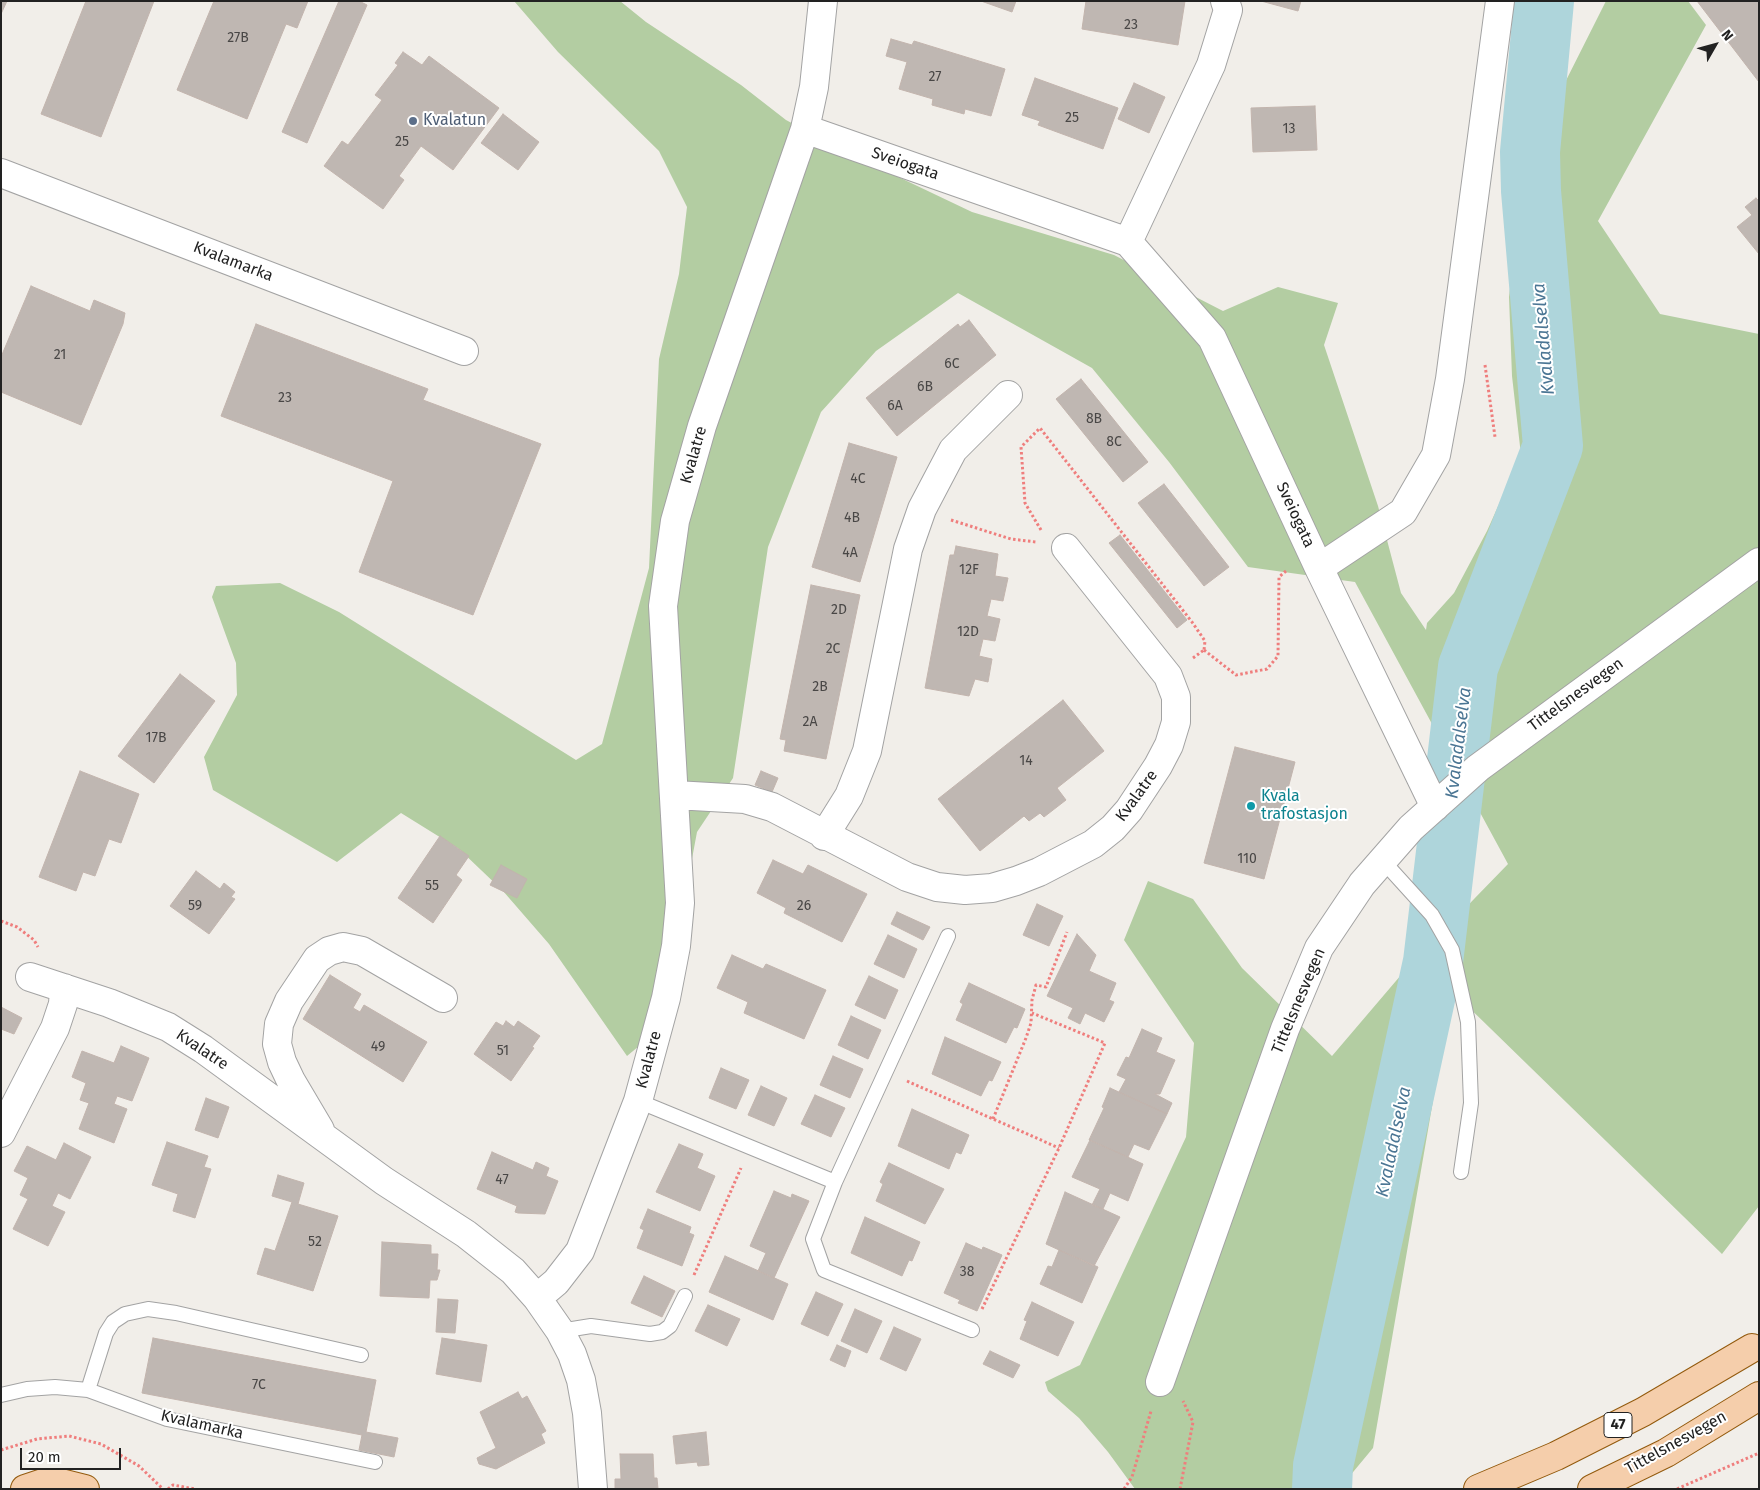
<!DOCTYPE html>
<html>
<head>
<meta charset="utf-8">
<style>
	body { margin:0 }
	#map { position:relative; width:1760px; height:1490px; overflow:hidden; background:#f1eee9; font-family:"Fira Sans",sans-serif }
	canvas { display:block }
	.frame { position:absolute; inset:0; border:2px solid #222; pointer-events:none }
	.north { position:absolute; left:1690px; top:20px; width:50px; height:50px; -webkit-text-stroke:4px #fff; paint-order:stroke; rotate:52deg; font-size:14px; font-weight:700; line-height:20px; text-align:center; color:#222 }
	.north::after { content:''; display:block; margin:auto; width:18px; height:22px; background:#222; clip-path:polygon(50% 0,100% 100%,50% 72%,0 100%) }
	.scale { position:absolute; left:20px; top:1448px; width:101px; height:22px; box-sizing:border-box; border:2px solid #222; border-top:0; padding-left:6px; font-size:15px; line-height:18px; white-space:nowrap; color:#222; -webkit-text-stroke:4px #fff; paint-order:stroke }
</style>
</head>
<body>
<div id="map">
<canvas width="1760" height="1490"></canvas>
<div class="frame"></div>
<div class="north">N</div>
<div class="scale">20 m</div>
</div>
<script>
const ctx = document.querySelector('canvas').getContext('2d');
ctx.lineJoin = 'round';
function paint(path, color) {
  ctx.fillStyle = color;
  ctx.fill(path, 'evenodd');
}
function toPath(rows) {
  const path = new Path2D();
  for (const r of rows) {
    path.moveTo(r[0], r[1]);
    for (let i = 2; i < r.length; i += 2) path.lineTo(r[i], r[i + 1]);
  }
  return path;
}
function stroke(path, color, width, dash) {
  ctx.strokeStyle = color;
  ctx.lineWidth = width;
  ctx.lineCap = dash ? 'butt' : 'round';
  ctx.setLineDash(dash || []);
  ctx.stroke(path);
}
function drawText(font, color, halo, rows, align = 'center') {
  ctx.font = font + ' "Fira Sans",sans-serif';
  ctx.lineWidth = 4;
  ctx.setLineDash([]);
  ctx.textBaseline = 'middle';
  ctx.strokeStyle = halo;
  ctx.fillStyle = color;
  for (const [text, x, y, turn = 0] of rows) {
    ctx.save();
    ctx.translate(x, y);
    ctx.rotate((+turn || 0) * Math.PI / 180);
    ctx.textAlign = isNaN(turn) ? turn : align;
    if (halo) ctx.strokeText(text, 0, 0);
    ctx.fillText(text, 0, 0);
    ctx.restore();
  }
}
paint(toPath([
	[514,1,620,1,646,22,741,85,786,120,848,153,972,212,1114,255,1223,311,1278,287,1338,303,1324,345,1378,506,1401,593,1426,630,1427,623,1454,593,1487,531,1521,455,1512,376,1509,297,1518,215,1530,152,1606,1,1688,1,1706,25,1598,221,1660,314,1759,334,1759,1206,1722,1254,1452,991,1373,1448,1339,1489,1135,1489,1108,1452,1079,1418,1048,1391,1045,1382,1080,1365,1186,1137,1194,1043,1124,940,1148,881,1193,899,1242,968,1332,1056,1407,968,1508,864,1355,582,1248,567,1169,462,1092,368,958,293,876,351,821,412,768,547,733,778,697,832,677,939,651,1036,627,1056,549,944,503,891,459,849,401,813,337,862,213,790,204,757,237,695,236,663,212,597,216,586,280,583,339,612,576,760,602,744,649,568,659,359,679,274,687,207,659,151,558,52]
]), '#b3cda2');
stroke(toPath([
	[1322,1489,1323,1466,1433,962,1468,667,1553,446,1531,191,1530,152,1544,1]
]), '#aed5db', 60);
const building = toPath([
	[1,1,7,1,1,14,1,1],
	[86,1,154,1,101,137,41,114,86,1],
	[214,1,308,1,297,28,286,24,247,119,177,90,214,1],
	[339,1,359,1,367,5,307,143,282,132,339,1],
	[981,1,1016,1,1012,12,981,1],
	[1086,1,1185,1,1178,45,1082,29,1086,1],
	[1261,1,1301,1,1298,11,1261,1],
	[1697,1,1759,1,1759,82,1697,1],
	[891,39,912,45,914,41,1005,69,991,116,965,109,964,114,932,105,933,99,899,89,907,62,886,56,891,39],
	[403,52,422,65,429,56,499,108,453,170,421,146,399,176,404,180,383,209,324,166,342,141,348,145,382,100,375,95,398,65,395,63,403,52],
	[1035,78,1118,108,1103,149,1038,125,1040,121,1022,115,1035,78],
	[1134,83,1165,97,1149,133,1118,119,1134,83],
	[1315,106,1317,150,1253,152,1251,108,1315,106],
	[503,114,539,142,518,170,481,143,503,114],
	[1756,198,1759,201,1759,254,1737,227,1752,215,1745,207,1756,198],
	[31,286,90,311,94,300,125,313,123,324,81,425,1,392,1,357,31,286],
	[969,320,996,355,897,436,866,398,958,324,960,327,969,320],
	[256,324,428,389,423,400,541,444,473,615,359,572,393,481,221,416,256,324],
	[1081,379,1148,462,1123,482,1056,399,1081,379],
	[849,443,897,457,860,582,812,567,849,443],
	[1164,484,1229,567,1204,586,1138,503,1164,484],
	[1120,535,1187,620,1177,628,1109,543,1120,535],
	[956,546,998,554,995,576,1008,578,1003,601,991,599,987,616,1000,619,995,641,983,639,979,656,992,659,988,682,975,679,969,696,925,688,950,555,954,555,956,546],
	[811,585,860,595,826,759,784,751,786,740,780,739,811,585],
	[180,674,215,701,154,783,118,756,180,674],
	[1063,700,1104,751,1057,788,1066,800,1044,817,1040,813,1029,821,1024,816,980,851,938,799,1063,700],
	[1235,747,1295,762,1264,879,1204,863,1235,747],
	[80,771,139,794,121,843,109,839,95,876,83,872,76,891,39,877,80,771],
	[761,771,778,778,772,792,755,785,761,771],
	[440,836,469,856,456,875,462,880,433,923,398,898,440,836],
	[773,860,803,874,808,865,867,894,842,942,784,913,786,908,757,893,773,860],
	[501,865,527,879,517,898,490,885,501,865],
	[196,871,220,889,224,883,235,892,231,897,235,899,209,934,170,906,196,871],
	[1037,904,1063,916,1049,946,1023,935,1037,904],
	[897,912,930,927,923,940,891,924,897,912],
	[1077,934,1096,955,1089,971,1116,983,1109,1000,1114,1002,1104,1022,1085,1013,1080,1024,1068,1018,1073,1008,1047,996,1077,934],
	[888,935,917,949,904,978,874,964,888,935],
	[732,955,763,969,766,964,826,990,804,1039,744,1013,748,1002,717,988,732,955],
	[330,975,361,994,353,1008,360,1012,364,1005,427,1042,403,1082,303,1019,330,975],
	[869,976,898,990,885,1019,855,1005,869,976],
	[969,983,1025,1009,1017,1028,1014,1027,1006,1043,956,1020,963,1004,960,1002,969,983],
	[1,1007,22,1018,14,1034,1,1029,1,1007],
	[851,1016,881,1030,868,1059,838,1045,851,1016],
	[506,1021,514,1027,518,1021,540,1036,532,1047,534,1048,511,1081,474,1054,496,1022,503,1026,506,1021],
	[1142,1029,1162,1038,1156,1052,1175,1060,1160,1094,1155,1094,1172,1103,1167,1114,1119,1092,1126,1079,1117,1075,1126,1057,1129,1058,1142,1029],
	[945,1037,1001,1062,992,1081,989,1080,981,1096,932,1074,945,1037],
	[121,1046,149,1058,132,1101,117,1096,114,1104,127,1109,114,1143,79,1129,89,1103,80,1100,86,1083,72,1077,82,1051,114,1063,121,1046],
	[833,1056,863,1069,850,1098,820,1085,833,1056],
	[721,1068,749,1080,736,1109,709,1098,721,1068],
	[761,1086,787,1098,774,1126,748,1115,761,1086],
	[1110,1088,1167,1114,1149,1150,1134,1144,1128,1157,1089,1140,1104,1108,1102,1107,1110,1088],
	[815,1095,845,1108,831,1137,801,1124,815,1095],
	[206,1098,229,1107,218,1138,195,1130,206,1098],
	[912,1109,969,1135,961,1154,956,1152,949,1169,898,1146,912,1109],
	[1090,1140,1143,1164,1128,1201,1110,1193,1103,1209,1092,1205,1100,1189,1072,1177,1090,1140],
	[167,1142,208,1156,204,1167,211,1169,195,1218,173,1211,178,1194,152,1185,167,1142],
	[64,1143,91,1157,70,1199,58,1193,52,1206,65,1212,48,1246,13,1229,28,1199,20,1195,28,1178,14,1171,27,1146,56,1160,64,1143],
	[679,1144,703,1154,697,1168,715,1176,700,1211,656,1192,679,1144],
	[492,1152,533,1170,536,1162,549,1168,546,1176,558,1181,545,1214,518,1213,515,1212,517,1206,477,1189,492,1152],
	[889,1163,944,1189,925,1224,876,1201,883,1184,880,1182,889,1163],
	[278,1175,304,1183,298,1204,338,1216,313,1291,257,1274,265,1248,275,1251,292,1202,272,1196,278,1175],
	[774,1191,791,1198,792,1194,809,1201,774,1278,758,1271,766,1253,750,1246,774,1191],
	[1065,1192,1120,1217,1094,1266,1046,1244,1065,1192],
	[648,1209,691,1227,689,1233,694,1235,682,1266,637,1248,644,1230,640,1228,648,1209],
	[865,1217,920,1242,912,1261,909,1260,902,1276,851,1253,865,1217],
	[382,1242,431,1245,431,1254,438,1254,437,1270,440,1270,437,1280,430,1280,429,1298,380,1296,382,1242],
	[966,1243,982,1250,983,1247,1002,1255,977,1311,958,1303,960,1300,944,1293,966,1243],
	[1059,1250,1098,1267,1082,1303,1040,1284,1048,1266,1052,1267,1059,1250],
	[725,1256,788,1284,773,1320,709,1292,725,1256],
	[644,1276,675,1291,662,1317,631,1303,644,1276],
	[816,1292,843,1304,828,1336,801,1324,816,1292],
	[438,1299,458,1300,455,1333,436,1332,438,1299],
	[1032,1302,1074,1322,1058,1356,1020,1339,1027,1321,1024,1320,1032,1302],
	[708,1305,740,1319,727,1346,695,1331,708,1305],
	[855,1309,882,1321,867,1353,841,1341,855,1309],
	[894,1327,921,1339,906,1371,880,1359,894,1327],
	[153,1338,376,1380,366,1432,398,1438,394,1457,359,1450,362,1435,142,1393,153,1338],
	[442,1338,487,1345,481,1382,436,1374,442,1338],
	[837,1345,851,1351,845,1367,830,1360,837,1345],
	[990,1351,1020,1365,1013,1378,983,1364,990,1351],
	[518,1392,522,1399,527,1396,546,1431,541,1434,545,1443,496,1469,479,1464,477,1458,496,1448,480,1412,518,1392],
	[706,1432,709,1465,698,1466,697,1462,676,1464,673,1436,706,1432],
	[620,1454,653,1454,654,1478,657,1478,658,1489,615,1489,615,1479,621,1479,620,1454]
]);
paint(building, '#bfb7b2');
stroke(building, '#c2b4ad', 1);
const lane = toPath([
	[1383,861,1432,915,1452,950,1468,1022,1471,1103,1461,1172],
	[948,936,835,1182,813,1239,824,1270,972,1330],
	[638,1101,835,1182],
	[560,1331,591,1326,650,1334,662,1332,670,1326,685,1296],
	[88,1390,106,1333,113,1322,125,1314,148,1309,176,1313,361,1355],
	[1,1395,27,1389,55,1387,88,1390,167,1419,375,1462]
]);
const street = toPath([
	[805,129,1128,242,1212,338,1319,568,1435,807],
	[1,173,464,351],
	[1128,242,1211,65,1228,10,1225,1],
	[1319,568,1403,512,1436,455,1450,379,1500,1],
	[675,795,745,799,772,807,907,877,937,887,965,890,992,888,1016,881,1039,872,1093,844,1113,828,1129,810,1158,766,1169,745,1176,722,1176,697,1168,676,1066,548],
	[824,836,849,796,867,751,908,549,922,509,953,450,1008,395],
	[30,977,109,1003,168,1027,203,1049,384,1181,466,1234,513,1271,537,1298,560,1331,572,1354,581,1380,587,1413,593,1489],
	[320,1130,291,1081,282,1062,277,1044,279,1024,289,1001,317,959,329,951,343,947,362,951,443,998],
	[1,1133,55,1028,63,1004,64,988],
	[537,1298,556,1282,580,1251,638,1101,666,998,676,946,680,903,663,606,675,521,702,426,805,129,814,87,823,1],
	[1160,1382,1285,1029,1319,948,1362,884,1411,828,1478,768,1759,562]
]);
const primary = toPath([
	[25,1489,43,1483,61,1483,85,1489],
	[1478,1489,1556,1456,1643,1412,1752,1348],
	[1592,1489,1666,1453,1759,1396]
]);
stroke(lane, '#a3a3a3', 16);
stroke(street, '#a3a3a3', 30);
stroke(primary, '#935a0d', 30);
stroke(toPath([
	[1485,365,1495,437],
	[951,520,1011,539,1036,542],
	[1041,530,1025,503,1021,447,1040,428,1192,622,1205,641,1204,650],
	[1204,650,1236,675,1267,669,1278,656,1279,577,1286,571],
	[1193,658,1204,650],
	[1,921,17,927,34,940,38,947],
	[907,1081,1059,1148],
	[993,1119,1026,1038,1031,1023,1032,1000,1036,985,1046,987,1067,932],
	[694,1275,741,1168],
	[982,1309,1059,1148,1105,1043,1032,1013],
	[1,1450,37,1439,69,1436,101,1444,139,1466,163,1489],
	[168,1489,173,1485,195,1489],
	[1124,1489,1132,1477,1151,1411],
	[1180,1489,1193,1422,1183,1401],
	[1677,1489,1759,1453]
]), '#ef7e7d', 3, [2.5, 2.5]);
stroke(lane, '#fff', 14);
stroke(street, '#fff', 28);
stroke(primary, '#f5ceab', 28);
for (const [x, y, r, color] of [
	[413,121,5,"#5c6f8a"],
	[1251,806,5,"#0f9aa8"]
]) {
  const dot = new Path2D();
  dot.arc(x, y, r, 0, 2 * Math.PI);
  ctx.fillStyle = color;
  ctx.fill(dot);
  stroke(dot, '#fff', 2);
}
drawText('14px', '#494746', null, [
	["23",1131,25],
	["27B",238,38],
	["27",935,77],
	["25",1072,118],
	["13",1289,129],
	["25",402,142],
	["21",60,355],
	["6C",952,364],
	["6B",925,387],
	["23",285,398],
	["6A",895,406],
	["8B",1094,419],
	["8C",1114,442],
	["4C",858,479],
	["4B",852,518],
	["4A",850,553],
	["12F",969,570],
	["2D",839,610],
	["12D",968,632],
	["2C",833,649],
	["2B",820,687],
	["2A",810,722],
	["17B",156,738],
	["14",1026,761],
	["110",1247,859],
	["55",432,886],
	["59",195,906],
	["26",804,906],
	["49",378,1047],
	["51",503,1051],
	["47",502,1180],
	["52",315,1242],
	["38",967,1272],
	["7C",259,1385]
]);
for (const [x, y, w] of [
	[1618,1425,28]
]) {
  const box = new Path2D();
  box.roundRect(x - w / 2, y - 12.5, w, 25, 4);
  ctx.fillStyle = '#fff';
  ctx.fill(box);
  stroke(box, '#222', 1);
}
drawText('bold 15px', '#222', null, [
	["47",1618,1425]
]);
drawText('16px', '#4e5e75', '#fff', [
	["Kvalatun",423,121]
], 'left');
drawText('16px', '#222', '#fff', [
	["Sveiogata",905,164,19],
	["Kvalamarka",233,262,21],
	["Kvalatre",694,455,-74],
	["Sveiogata",1295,515,65],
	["Tittelsnesvegen",1576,695,-36],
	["Kvalatre",1137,796,-54],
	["Tittelsnesvegen",1299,1001,-67],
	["Kvalatre",202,1050,34],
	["Kvalatre",649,1060,-75],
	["Kvalamarka",202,1425,13],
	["Tittelsnesvegen",1676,1443,-29]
]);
drawText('16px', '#0d838f', '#fff', [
	["Kvala",1261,797],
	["trafostasjon",1261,815]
], 'left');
drawText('italic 18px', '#4b7694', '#fff', [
	["Kvaladalselva",1544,339,-95],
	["Kvaladalselva",1459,743,-83],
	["Kvaladalselva",1394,1142,-78]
]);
</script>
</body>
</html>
